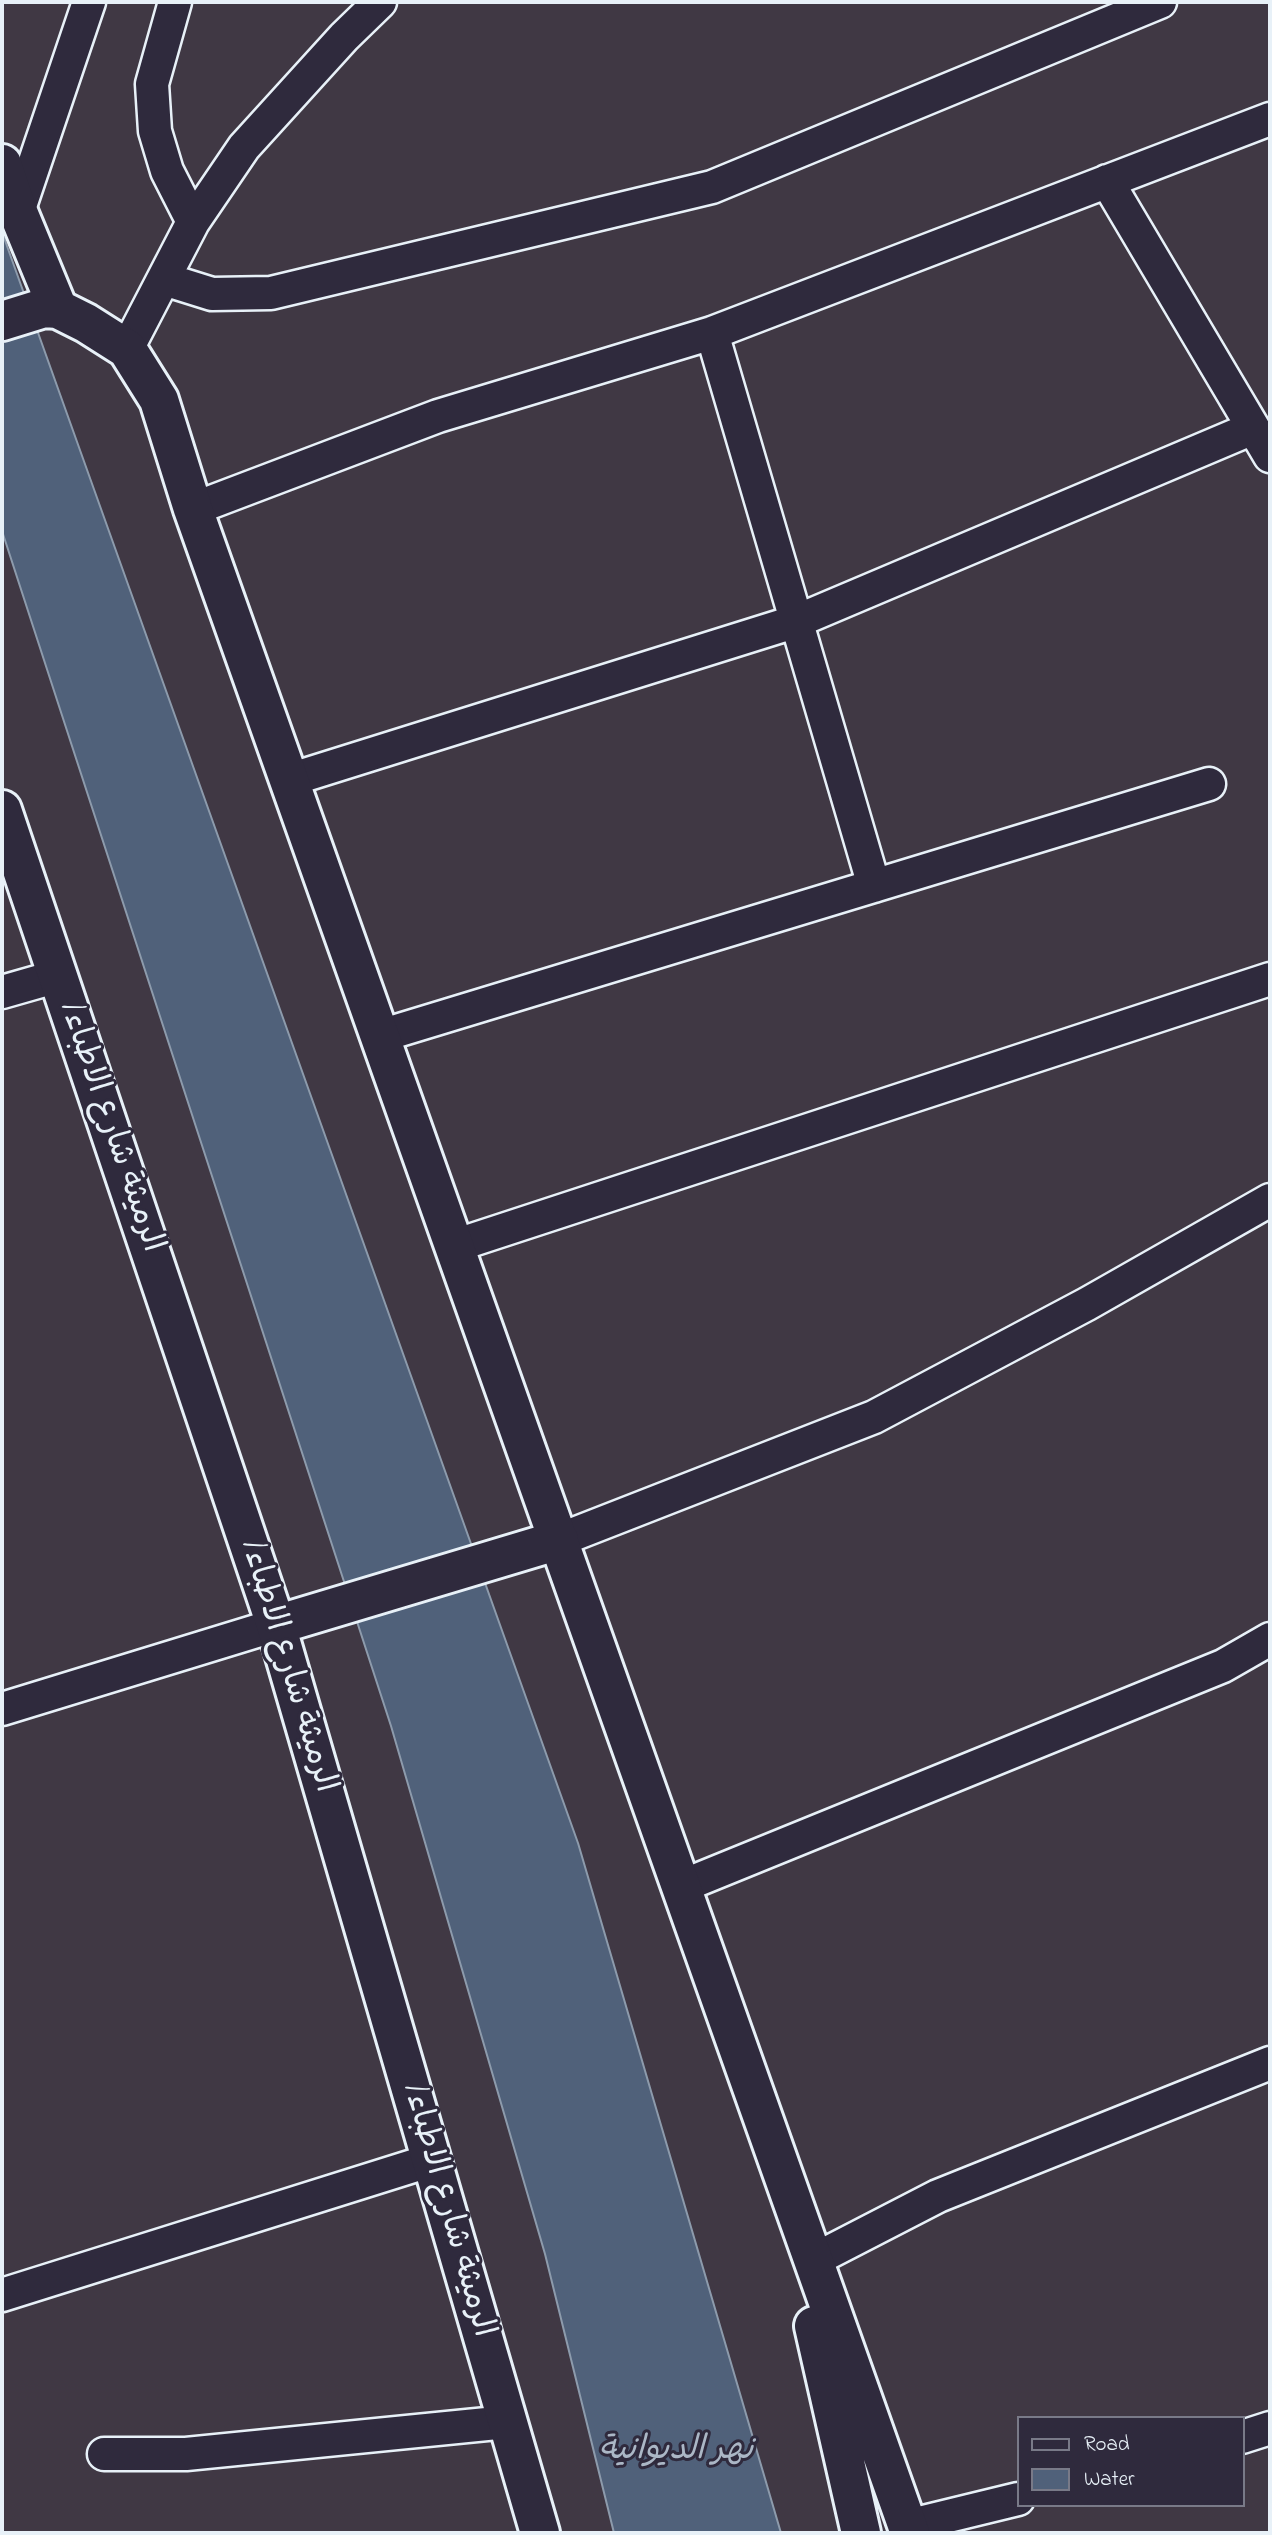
<!DOCTYPE html>
<html>
<head>
<meta charset="utf-8">
<style>
	body { margin:0 }
	#map { position:relative; width:1272px; height:2535px; overflow:hidden; background:#403844; font-family:"Indie Flower",sans-serif }
	canvas { display:block }
	.frame { position:absolute; inset:0; border:4px solid #e8f1f8; pointer-events:none }
	.legend { position:absolute; left:1017px; top:2416px; width:228px; height:91px; box-sizing:border-box; background:#2f2a3d; border:2px solid #797a88; margin:0; padding:9px 12px; list-style:none; font-size:21px; color:#e8f1f8 }
	.legend li { display:flex; align-items:center; gap:14px; height:35px }
	.legend b { width:35px; border:2px solid #797a88 }
</style>
</head>
<body>
<div id="map">
<canvas width="1272" height="2535"></canvas>
<div class="frame"></div>
<ul class="legend">
<li><b style="height:9px;background:#2f2a3d"></b>Road</li>
<li><b style="height:19px;background:#50617a"></b>Water</li>
</ul>
</div>
<script>
const ctx = document.querySelector('canvas').getContext('2d');
ctx.lineJoin = 'round';
function paint(path, color) {
  ctx.fillStyle = color;
  ctx.fill(path, 'evenodd');
}
function toPath(rows) {
  const path = new Path2D();
  for (const r of rows) {
    path.moveTo(r[0], r[1]);
    for (let i = 2; i < r.length; i += 2) path.lineTo(r[i], r[i + 1]);
  }
  return path;
}
function stroke(path, color, width, dash) {
  ctx.strokeStyle = color;
  ctx.lineWidth = width;
  ctx.lineCap = dash ? 'butt' : 'round';
  ctx.setLineDash(dash || []);
  ctx.stroke(path);
}
function drawText(font, color, halo, rows, align = 'center') {
  ctx.font = font + ' "Indie Flower","Playpen Sans Arabic",sans-serif';
  ctx.lineWidth = 6;
  ctx.setLineDash([]);
  ctx.textBaseline = 'middle';
  ctx.strokeStyle = halo;
  ctx.fillStyle = color;
  for (const [text, x, y, turn = 0] of rows) {
    ctx.save();
    ctx.translate(x, y);
    ctx.rotate((+turn || 0) * Math.PI / 180);
    ctx.textAlign = isNaN(turn) ? turn : align;
    if (halo) ctx.strokeText(text, 0, 0);
    ctx.fillText(text, 0, 0);
    ctx.restore();
  }
}
const water = toPath([
	[2,232,578,1843,781,2533,614,2533,545,2254,391,1726,2,531,2,232]
]);
paint(water, '#50617a');
stroke(water, '#8d9bac', 2);
const street = toPath([
	[175,2,152,84,155,131,167,171,193,222],
	[1107,181,1270,456],
	[18,212,89,2],
	[164,279,212,294,271,293,712,187,1160,2],
	[712,333,874,886],
	[127,349,193,222,244,147,344,37,380,2],
	[193,509,438,416,712,333,1270,119],
	[289,780,797,621,1253,428],
	[2,992,58,976],
	[380,1036,1209,784],
	[454,1246,1270,979],
	[559,1540,874,1417,1087,1304,1270,1200],
	[2,1709,276,1625],
	[680,1887,1223,1666,1270,1639],
	[812,2261,938,2196,1270,2063],
	[2,2295,432,2160],
	[1242,2437,1270,2428],
	[104,2454,186,2454,507,2422],
	[907,2526,1018,2499]
]);
const secondary = toPath([
	[2,164,18,212,58,309],
	[2,321,44,308,58,309,86,323,127,349,159,400,193,509,910,2533],
	[2,810,276,1625,540,2533],
	[276,1625,559,1540],
	[814,2326,861,2533]
]);
stroke(street, '#e8f1f8', 37);
stroke(secondary, '#e8f1f8', 44);
stroke(street, '#2f2a3d', 32);
stroke(secondary, '#2f2a3d', 38);
drawText('32px', '#e8f1f8', '#2f2a3d', [
	["/الرميثة شارع الاطباء",109,1128,71],
	["/الرميثة شارع الاطباء",286,1667,73],
	["/الرميثة شارع الاطباء",446,2211,74]
]);
drawText('italic 33px', '#abb7c6', '#2f2a3d', [
	["نهر الديوانية",676,2453]
]);
</script>
</body>
</html>
